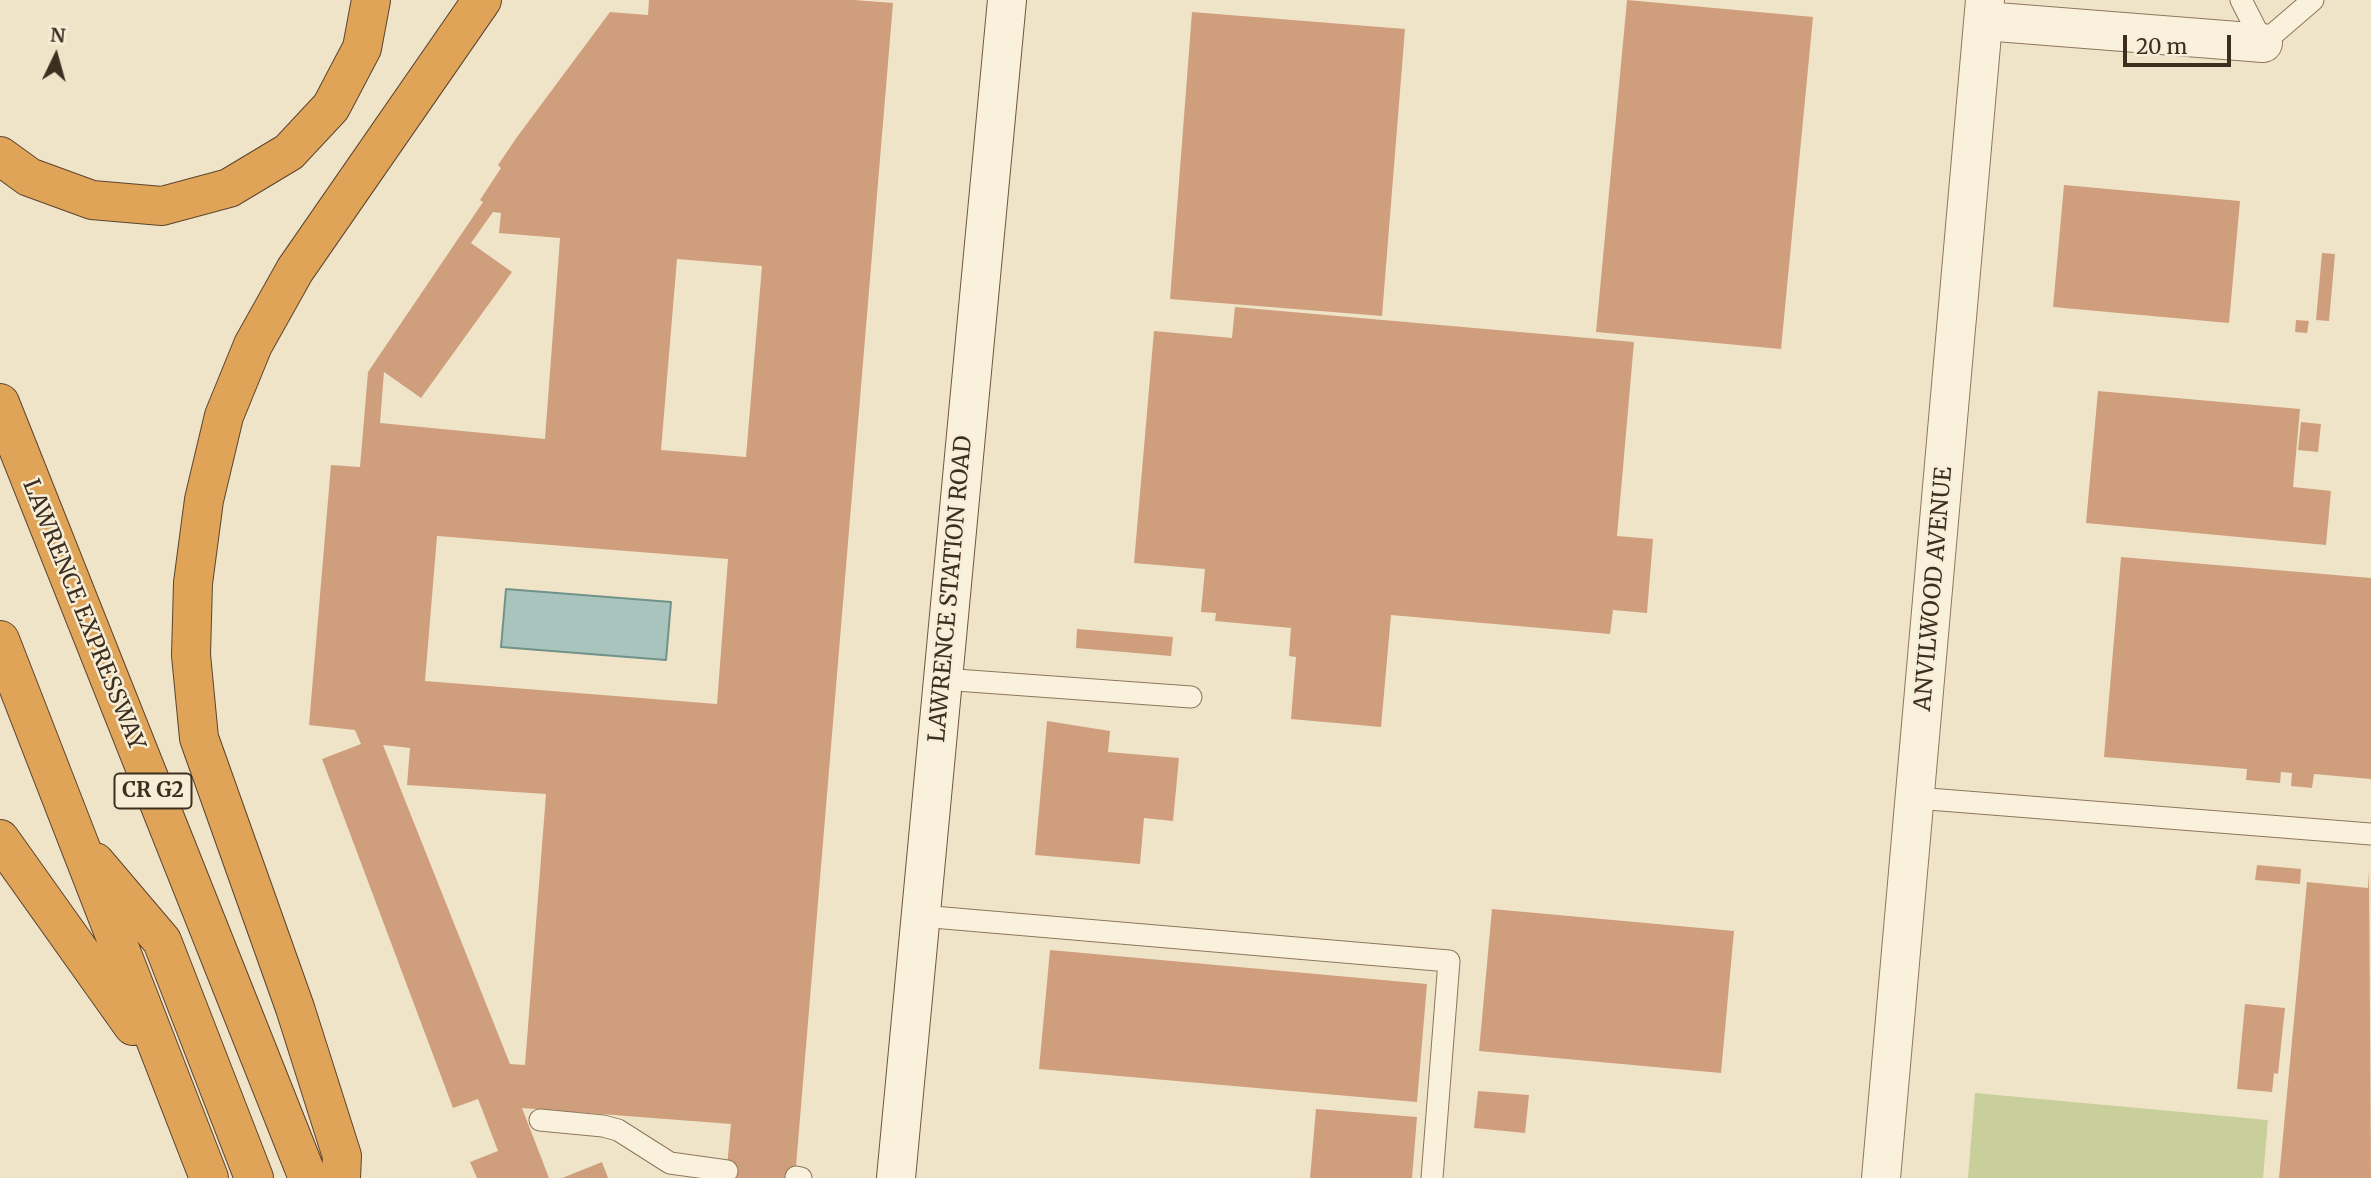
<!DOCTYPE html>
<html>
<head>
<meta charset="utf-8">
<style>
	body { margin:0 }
	#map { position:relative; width:2371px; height:1178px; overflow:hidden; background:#f0e4c8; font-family:Merriweather,serif }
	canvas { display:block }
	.north { position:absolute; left:21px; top:21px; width:70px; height:70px; -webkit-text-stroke:5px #f7eed8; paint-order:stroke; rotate:5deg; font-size:19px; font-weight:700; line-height:28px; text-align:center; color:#3d2e20 }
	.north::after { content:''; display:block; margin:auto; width:24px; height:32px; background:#3d2e20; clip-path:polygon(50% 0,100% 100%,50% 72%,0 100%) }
	.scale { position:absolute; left:2123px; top:35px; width:108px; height:32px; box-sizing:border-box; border:4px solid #3d2e20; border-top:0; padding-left:9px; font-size:21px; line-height:24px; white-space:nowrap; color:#3d2e20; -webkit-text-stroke:5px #f7eed8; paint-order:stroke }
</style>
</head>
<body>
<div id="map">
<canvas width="2371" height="1178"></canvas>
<div class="north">N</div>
<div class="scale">20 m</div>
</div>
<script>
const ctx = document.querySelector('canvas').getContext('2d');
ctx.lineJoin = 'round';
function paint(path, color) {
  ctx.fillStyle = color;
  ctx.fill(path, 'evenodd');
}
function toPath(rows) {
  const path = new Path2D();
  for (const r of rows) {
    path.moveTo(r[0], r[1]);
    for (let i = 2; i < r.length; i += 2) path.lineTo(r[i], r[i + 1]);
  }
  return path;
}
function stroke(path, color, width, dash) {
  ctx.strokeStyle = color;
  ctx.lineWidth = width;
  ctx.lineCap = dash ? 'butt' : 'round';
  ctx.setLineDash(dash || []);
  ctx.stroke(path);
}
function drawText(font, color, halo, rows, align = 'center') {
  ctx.font = font + ' Merriweather,serif';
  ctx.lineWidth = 5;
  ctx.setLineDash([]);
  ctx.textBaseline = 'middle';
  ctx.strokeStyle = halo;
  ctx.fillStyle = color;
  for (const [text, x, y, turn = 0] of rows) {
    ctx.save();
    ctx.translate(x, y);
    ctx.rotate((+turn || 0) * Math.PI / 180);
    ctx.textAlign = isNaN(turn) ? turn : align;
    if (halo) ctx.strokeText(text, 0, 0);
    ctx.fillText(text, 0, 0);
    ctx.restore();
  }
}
paint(toPath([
	[1975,1093,2268,1120,2263,1178,1968,1178]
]), '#c9cf9b');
const water = toPath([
	[506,589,671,602,666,660,501,647,506,589]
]);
paint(water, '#a9c4bc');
stroke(water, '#6f938a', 2);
paint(toPath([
	[649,0,854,0,893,3,795,1178,726,1178,731,1124,522,1108,549,1178,477,1178,470,1162,498,1151,478,1099,453,1108,322,759,361,744,355,730,309,725,331,465,360,467,368,372,483,202,480,200,501,168,498,165,517,137,610,12,648,15],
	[493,212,501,213,499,233,560,238,545,439,380,423,384,372,421,398,512,272,471,243],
	[677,259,762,266,746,457,661,450],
	[437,536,728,559,717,704,425,681],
	[383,745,410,748,407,785,546,794,525,1065,510,1064],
	[1627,0,1813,17,1781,349,1596,332],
	[1192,12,1405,29,1382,316,1170,299],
	[2064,185,2240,201,2229,323,2053,307],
	[2322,253,2335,254,2329,321,2316,320],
	[1235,307,1634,342,1617,536,1653,539,1647,613,1613,610,1610,634,1391,615,1381,727,1291,719,1296,657,1289,656,1291,628,1215,621,1216,613,1201,612,1205,569,1134,563,1154,331,1232,338],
	[2296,320,2309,321,2307,333,2295,332],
	[2098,391,2300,409,2293,487,2331,491,2326,545,2086,523],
	[2301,422,2321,424,2318,452,2298,450],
	[2121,557,2371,578,2371,779,2314,774,2312,788,2291,786,2292,773,2281,772,2280,783,2246,780,2247,769,2104,757],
	[1077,629,1173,637,1171,656,1076,648],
	[1047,721,1110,731,1108,752,1179,758,1173,821,1144,818,1140,864,1035,855],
	[2257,865,2301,869,2300,884,2255,880],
	[2369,870,2371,1178,2279,1178,2307,882,2368,888],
	[1492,909,1734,931,1721,1073,1479,1051],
	[1050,950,1427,984,1417,1102,1039,1069],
	[2245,1004,2285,1008,2278,1074,2274,1073,2272,1092,2237,1089],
	[1478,1091,1529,1095,1525,1133,1474,1128],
	[1316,1109,1417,1117,1412,1178,1310,1178],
	[602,1162,608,1178,562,1178]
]), '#cf9f7d');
const lane = toPath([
	[2241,0,2263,43,2313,0],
	[942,679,1191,697],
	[1916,798,2371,834],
	[921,916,1449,961,1432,1178],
	[540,1120,603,1126,618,1130,670,1163,727,1171],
	[796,1177,801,1178]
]);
const street = toPath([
	[1984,21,2263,43],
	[1881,1178,1985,0]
]);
const secondary = toPath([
	[896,1178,1007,0]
]);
const highway = toPath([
	[0,156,29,177,92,200,162,206,229,188,289,152,331,107,362,48,371,0],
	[0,403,308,1178],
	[0,640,209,1178],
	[0,839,133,1026],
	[95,862,162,941,254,1178],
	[341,1178,342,1156,295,1008,199,738,191,655,193,583,204,500,224,416,253,345,295,270,482,0]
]);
stroke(lane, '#8d765c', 23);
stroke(street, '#8d765c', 40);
stroke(secondary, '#6f573f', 40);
stroke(highway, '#5b4430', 40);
stroke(lane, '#faf1dc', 21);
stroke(street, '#faf1dc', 38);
stroke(secondary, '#faf1dc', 38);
stroke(highway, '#e0a458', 38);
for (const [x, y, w] of [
	[153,791,77]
]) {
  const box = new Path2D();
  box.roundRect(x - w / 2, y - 17.5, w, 35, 5);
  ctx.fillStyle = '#f7eed8';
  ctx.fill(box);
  stroke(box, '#3d2e20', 2);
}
drawText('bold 21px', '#3d2e20', null, [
	["CR G2",153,791]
]);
drawText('23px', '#3d2e20', '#f7eed8', [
	["LAWRENCE STATION ROAD",951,589,-85],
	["ANVILWOOD AVENUE",1934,589,-85],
	["LAWRENCE EXPRESSWAY",83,615,68]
]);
</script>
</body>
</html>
